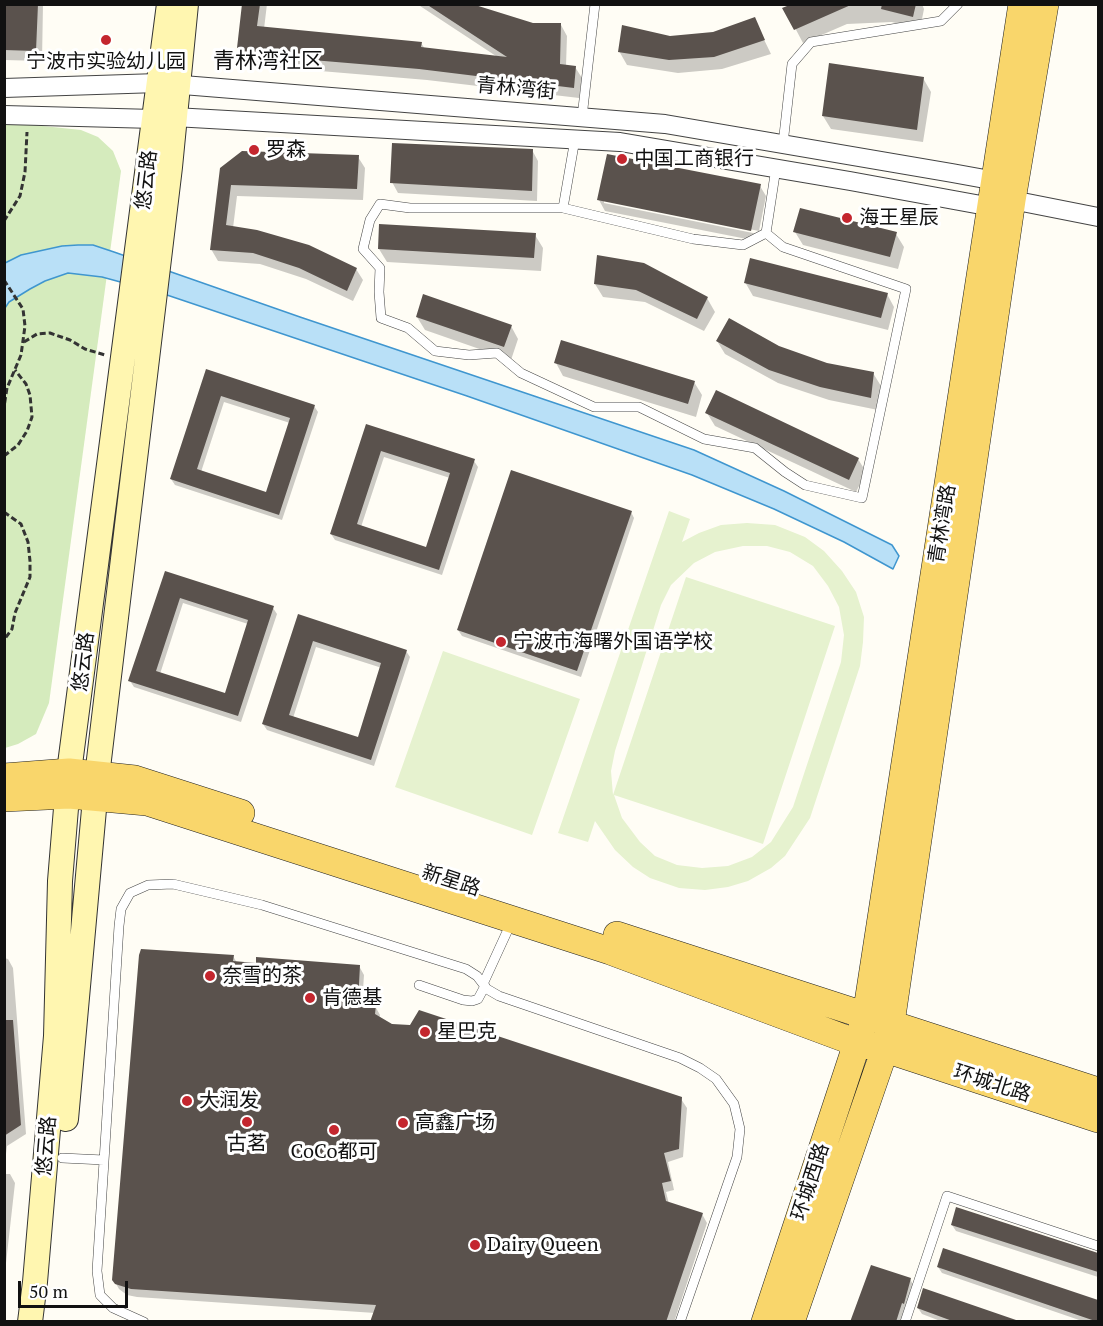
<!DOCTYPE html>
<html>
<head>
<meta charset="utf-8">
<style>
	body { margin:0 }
	#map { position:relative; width:1103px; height:1326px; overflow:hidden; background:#fffdf5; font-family:"PT Serif",serif }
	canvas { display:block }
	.frame { position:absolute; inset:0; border:6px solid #111; pointer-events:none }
	.scale { position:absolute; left:18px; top:1281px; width:110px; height:27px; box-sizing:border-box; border:3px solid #111; border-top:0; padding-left:8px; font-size:18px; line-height:21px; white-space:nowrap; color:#111; -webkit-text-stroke:4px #fff; paint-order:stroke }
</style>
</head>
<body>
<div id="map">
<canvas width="1103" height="1326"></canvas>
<div class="frame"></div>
<div class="scale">50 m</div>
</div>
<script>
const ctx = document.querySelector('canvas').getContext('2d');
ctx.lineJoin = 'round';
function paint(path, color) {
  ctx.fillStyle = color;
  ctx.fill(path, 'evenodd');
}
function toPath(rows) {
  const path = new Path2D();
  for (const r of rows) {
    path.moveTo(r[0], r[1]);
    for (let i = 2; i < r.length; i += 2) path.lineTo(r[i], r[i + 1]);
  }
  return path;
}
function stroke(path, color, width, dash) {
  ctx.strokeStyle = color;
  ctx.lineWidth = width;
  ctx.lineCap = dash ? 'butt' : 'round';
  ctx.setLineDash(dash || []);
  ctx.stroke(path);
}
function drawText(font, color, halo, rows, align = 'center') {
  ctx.font = font + ' "PT Serif","Noto Sans SC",serif';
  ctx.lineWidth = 6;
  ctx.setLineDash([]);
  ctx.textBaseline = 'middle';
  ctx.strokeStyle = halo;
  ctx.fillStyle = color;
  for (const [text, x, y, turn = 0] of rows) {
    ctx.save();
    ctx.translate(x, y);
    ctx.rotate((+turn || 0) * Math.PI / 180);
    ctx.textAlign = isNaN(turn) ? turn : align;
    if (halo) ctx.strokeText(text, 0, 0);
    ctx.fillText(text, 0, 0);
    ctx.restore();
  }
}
paint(toPath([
	[5,122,81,130,98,137,113,151,121,171,49,703,36,734,18,744,5,748]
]), '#d5ebbd');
paint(toPath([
	[669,511,690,519,682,542,699,533,721,525,747,523,775,525,805,537,824,551,842,571,856,592,864,617,863,642,860,666,810,818,785,856,771,868,748,881,728,887,705,890,679,888,650,878,633,867,615,850,595,821,588,842,558,833],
	[743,546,767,546,790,552,813,566,828,586,839,607,844,635,841,662,793,807,771,842,752,857,728,866,702,868,677,865,655,856,640,842,622,818,614,795,763,844,835,626,686,577,613,795,611,771,615,751,661,605,671,585,694,563,715,552],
	[443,651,580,699,532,835,395,787]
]), '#e6f2cf');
const water = toPath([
	[78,245,93,245,114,252,300,317,694,450,784,491,892,545,899,556,893,569,844,542,774,509,692,475,467,396,161,293,102,277,68,273,45,281,30,289,9,302,5,308,5,263,21,255,62,246,78,245]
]);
paint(water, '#b9e0f7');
stroke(water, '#3f96cf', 1.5);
paint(toPath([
	[4,4,43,4,42,61,4,60],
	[243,4,267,4,264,29,421,43,425,49,499,58,417,4,469,4,533,24,561,25,567,36,566,66,575,67,582,78,579,98,427,80,249,65,238,48],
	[796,4,922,4,924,9,920,29,892,22,847,24,803,43,785,9],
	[754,19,771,54,722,69,678,73,627,65,619,51,670,37,713,34],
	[923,78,931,92,923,142,831,129,823,116],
	[532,150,538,161,537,201,398,193,392,182],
	[358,157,365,168,363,200,237,196,233,228,356,269,363,280,353,301,306,279,260,264,218,261,211,249,221,169],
	[760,186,766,196,759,231,604,200,604,203,758,234,757,241,605,211,599,200],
	[795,232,896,234,904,247,898,269,803,245],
	[535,235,543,248,541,271,387,262,379,249],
	[643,265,707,298,715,312,704,331,645,302,603,297,595,284],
	[745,282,887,294,894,307,888,330,753,296],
	[417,317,511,326,518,339,511,360,425,330],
	[717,341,779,348,827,364,873,373,881,386,878,410,829,400,778,383,725,354],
	[556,363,694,382,702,395,696,417,563,376],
	[207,371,314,406,318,412,282,520,175,485,171,479],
	[224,402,290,423,267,494,201,472],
	[707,413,858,459,866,472,856,492,715,426],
	[367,426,474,461,478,467,442,575,335,540,331,534],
	[384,457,450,478,427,549,361,527],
	[631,512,634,518,581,677,462,636,458,630],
	[166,572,273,608,277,614,241,722,134,687,130,681],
	[183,603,248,624,225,695,160,674],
	[299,616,406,651,410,657,374,766,267,730,263,724],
	[316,647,382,668,358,739,293,718],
	[233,956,237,963,359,966,364,975,362,1005,375,1006,380,1015,379,1019,391,1026,681,1099,687,1108,683,1157,668,1162,674,1190,666,1192,669,1204,702,1214,707,1223,674,1322,372,1322,375,1313,137,1297,127,1295,119,1289,114,1280],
	[4,958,8,959,13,968,26,1134,7,1146,4,1170],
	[4,1174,10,1174,15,1183,4,1281],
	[957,1209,1098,1255,1098,1277,956,1231,952,1225],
	[944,1250,1098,1302,1098,1322,1085,1322,942,1273,938,1267],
	[910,1279,915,1288,903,1322,851,1322],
	[924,1290,1017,1322,943,1322,922,1314,918,1308]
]), '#0003');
paint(toPath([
	[4,4,38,4,36,51,4,50],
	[242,4,260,4,257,26,422,42,421,47,507,57,426,4,472,4,533,23,561,23,560,64,576,66,574,88,419,69,241,54,242,48,237,48],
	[792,4,853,4,794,30,782,8],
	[882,4,916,4,913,17,881,9],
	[755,17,765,40,714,57,669,60,618,52,622,25,670,36,713,32],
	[829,63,924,77,917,130,822,116],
	[392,143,533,149,532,191,390,183],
	[242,151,359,155,357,189,231,185,226,225,257,230,309,245,357,268,347,291,299,268,253,253,210,250,220,168],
	[607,154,761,184,751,231,597,200],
	[800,208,897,232,890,257,793,232],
	[379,224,536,233,534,258,378,249],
	[597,255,644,263,708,297,697,319,636,290,594,284],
	[750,258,888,293,881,318,744,283],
	[423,294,512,325,504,347,416,317],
	[729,318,779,346,827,363,874,372,871,398,820,387,769,370,716,341],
	[561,340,695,381,688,404,554,363],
	[206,369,315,405,279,515,170,479],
	[221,396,290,418,266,492,197,469],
	[716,390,859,458,849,480,705,413],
	[366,424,475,459,439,570,330,534],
	[381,451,450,473,426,547,357,524],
	[511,470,632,511,577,671,457,630],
	[165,571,274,606,238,716,128,681],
	[180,598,248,620,225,693,156,671],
	[298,614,407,650,371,760,262,724],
	[313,641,381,663,358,737,289,715],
	[141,949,234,955,233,961,256,963,256,957,360,965,358,1003,376,1005,375,1014,392,1024,410,1025,419,1010,682,1097,679,1149,664,1153,671,1181,662,1183,666,1201,703,1213,666,1322,370,1322,376,1305,131,1289,115,1284,112,1280,139,955],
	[4,1020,13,1020,21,1125,4,1136],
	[956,1207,1098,1253,1098,1272,951,1225],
	[943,1248,1098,1300,1098,1322,937,1267],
	[871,1265,911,1278,904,1304,902,1303,896,1322,850,1322],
	[923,1288,1016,1320,1015,1322,955,1322,917,1308]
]), '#5a524d');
const lane = toPath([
	[582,117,595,4],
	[575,139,563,208,410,208,380,204,370,220,363,249,380,268,379,292,381,318,408,328,435,351,469,355,497,353,521,373,594,407,639,407,704,439,755,448,785,472,805,485,862,498,906,289,783,247,766,233,776,168],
	[783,144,792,64,811,42,941,21,958,4],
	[563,208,693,239,743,245,766,233],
	[483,984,511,923],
	[419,985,463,1000,472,1001,478,999,485,986],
	[62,1158,104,1160],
	[144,1322,113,1308,100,1295,97,1271,119,926,121,909,130,893,148,885,173,884,262,905,466,969,477,976,487,989,499,996,680,1058,700,1068,716,1079,734,1104,740,1129,737,1157,680,1322],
	[905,1322,947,1196,1098,1246]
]);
const street = toPath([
	[4,88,158,83,665,124,952,173,996,181,1001,187],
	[4,115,154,119,174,117,620,142,850,181,992,207,1012,200,1098,217]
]);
const secondary = toPath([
	[66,1119,97,776,170,167,186,4],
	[30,1322,35,1282,56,1036,60,881,69,772,169,4]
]);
const primary = toPath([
	[4,777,69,772,135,779,241,813],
	[4,798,69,795,147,802,610,951,857,1043,885,1049,1098,1119],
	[617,935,1098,1091],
	[765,1322,866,1016,1022,4],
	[791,1322,885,1049,891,1023,1012,200,1045,4]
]);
stroke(lane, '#444', 10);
stroke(street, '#444', 20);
stroke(secondary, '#333', 26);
stroke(primary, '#222', 28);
stroke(toPath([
	[4,221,20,196,25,172,27,132],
	[4,280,23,309,25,326,21,355,7,388,4,407],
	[24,342,37,334,50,333,70,340,85,349,105,355],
	[4,456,18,445,27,431,32,417,30,395,26,384,15,370],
	[4,512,21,524,28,542,30,561,30,577,15,613,12,629,4,640]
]), '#333', 3, [6, 3]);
stroke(lane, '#fff', 9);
stroke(street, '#fff', 18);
stroke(secondary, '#fff6b0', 24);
stroke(primary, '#f9d66b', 27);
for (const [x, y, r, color] of [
	[106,40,6,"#c4262e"],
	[254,150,6,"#c4262e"],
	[622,159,6,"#c4262e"],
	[847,218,6,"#c4262e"],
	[501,642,6,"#c4262e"],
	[210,976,6,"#c4262e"],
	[310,998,6,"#c4262e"],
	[425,1032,6,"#c4262e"],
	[187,1101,6,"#c4262e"],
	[247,1122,6,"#c4262e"],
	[403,1123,6,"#c4262e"],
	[334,1130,6,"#c4262e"],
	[475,1245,6,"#c4262e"]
]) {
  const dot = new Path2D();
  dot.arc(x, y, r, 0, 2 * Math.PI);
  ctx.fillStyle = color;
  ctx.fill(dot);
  stroke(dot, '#fff', 2);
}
drawText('20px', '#111', '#fff', [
	["宁波市实验幼儿园",106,62,"center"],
	["罗森",266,150],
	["中国工商银行",634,159],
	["海王星辰",859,218],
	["宁波市海曙外国语学校",513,642],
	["奈雪的茶",222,976],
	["肯德基",322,998],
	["星巴克",437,1032],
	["大润发",199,1101],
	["高鑫广场",415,1123],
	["古茗",247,1144,"center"],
	["CoCo都可",334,1152,"center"],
	["Dairy Queen",487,1245]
], 'left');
drawText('20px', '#111', '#fff', [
	["青林湾街",516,89,5],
	["悠云路",147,180,-83],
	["青林湾路",943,524,-81],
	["悠云路",84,662,-83],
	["新星路",451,881,18],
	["环城北路",992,1084,18],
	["悠云路",47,1146,-85],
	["环城西路",811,1182,-72]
]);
drawText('22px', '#111', '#fff', [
	["青林湾社区",268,62]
]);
</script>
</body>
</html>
